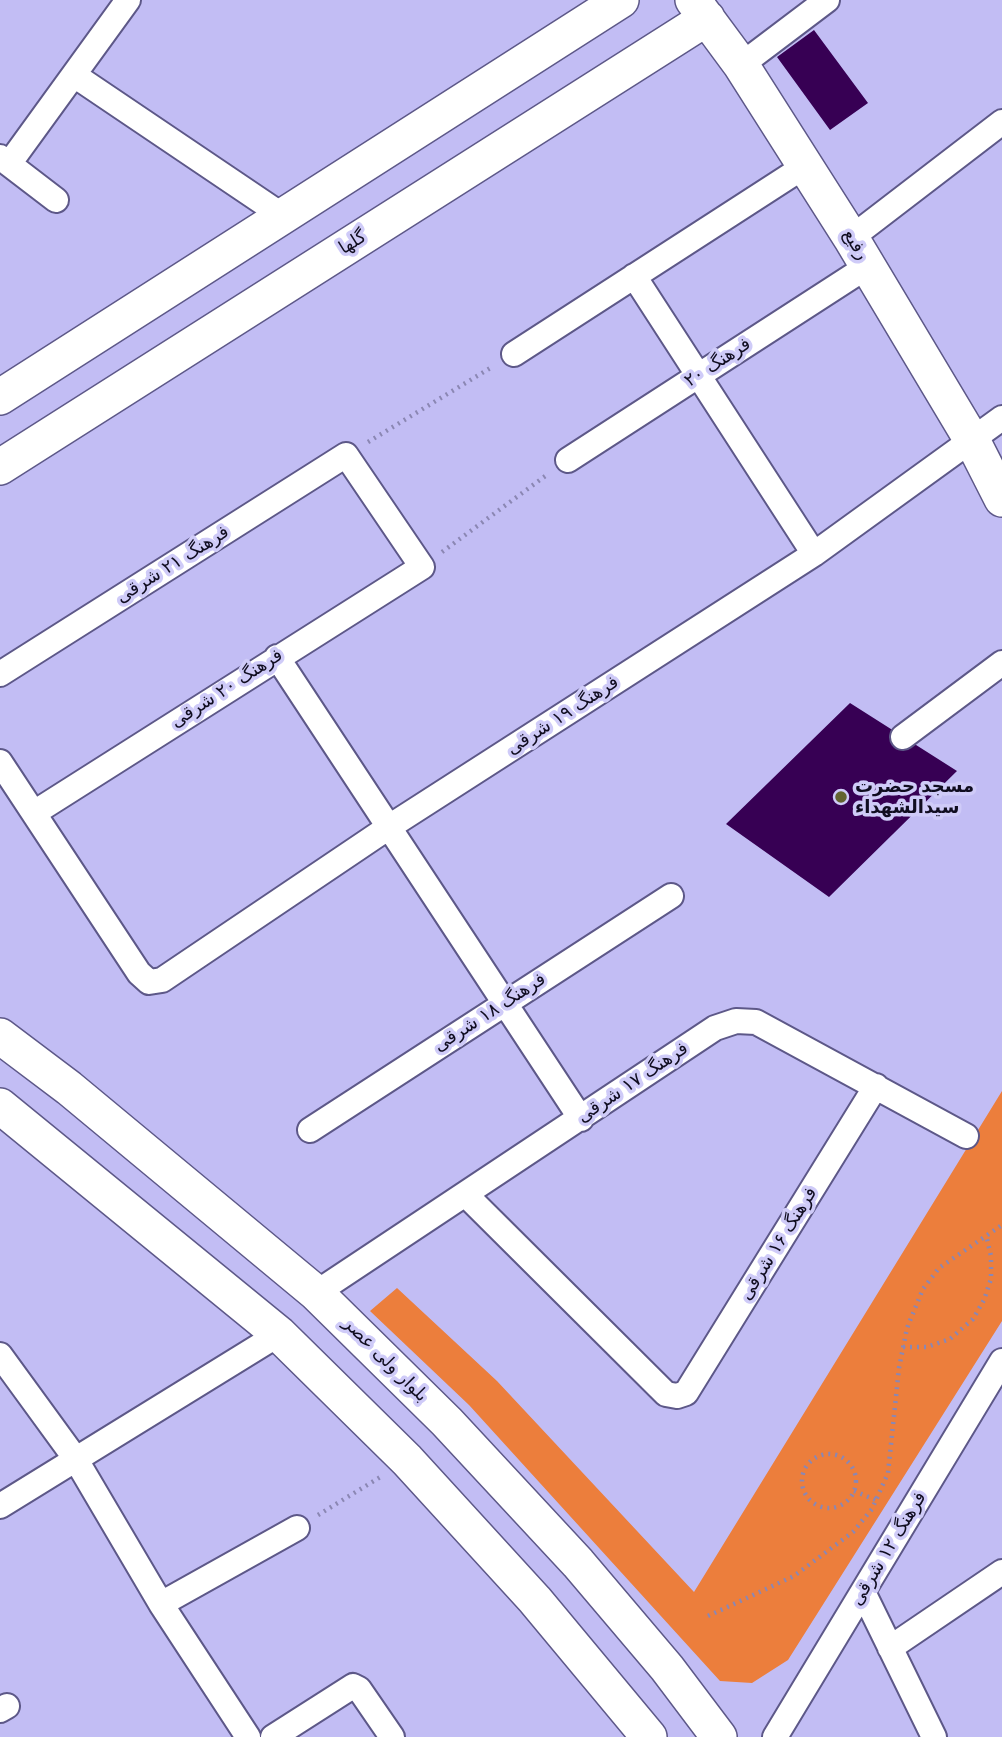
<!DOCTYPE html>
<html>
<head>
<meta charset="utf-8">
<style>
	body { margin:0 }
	canvas { display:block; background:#c2bdf4 }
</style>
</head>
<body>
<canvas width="1002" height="1737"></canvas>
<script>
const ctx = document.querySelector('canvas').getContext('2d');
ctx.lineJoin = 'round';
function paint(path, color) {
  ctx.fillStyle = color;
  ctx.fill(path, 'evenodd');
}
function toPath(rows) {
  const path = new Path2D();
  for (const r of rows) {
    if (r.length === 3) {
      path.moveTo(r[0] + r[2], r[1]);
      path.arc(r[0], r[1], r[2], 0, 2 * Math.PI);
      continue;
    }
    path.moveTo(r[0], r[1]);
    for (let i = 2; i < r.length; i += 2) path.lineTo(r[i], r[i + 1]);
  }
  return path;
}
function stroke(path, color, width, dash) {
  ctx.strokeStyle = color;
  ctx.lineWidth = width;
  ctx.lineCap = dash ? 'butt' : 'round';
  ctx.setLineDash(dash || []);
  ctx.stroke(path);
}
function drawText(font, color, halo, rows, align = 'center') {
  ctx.font = font + ' "DejaVu Sans","Noto Sans Arabic",sans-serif';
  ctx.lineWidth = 7;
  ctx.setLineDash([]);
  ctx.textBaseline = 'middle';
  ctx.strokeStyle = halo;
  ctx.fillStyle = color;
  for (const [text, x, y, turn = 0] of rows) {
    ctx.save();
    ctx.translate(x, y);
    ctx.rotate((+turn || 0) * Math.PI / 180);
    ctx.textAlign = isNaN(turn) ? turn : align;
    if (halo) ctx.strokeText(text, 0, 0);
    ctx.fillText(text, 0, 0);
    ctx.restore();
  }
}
paint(toPath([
	[1002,1091,1002,1321,788,1660,752,1683,720,1681,469,1405,370,1311,397,1288,497,1381,694,1592]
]), '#ec7e3c');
paint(toPath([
	[814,30,868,103,830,130,777,57],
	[850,703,957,771,829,897,726,824]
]), '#370054');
const street = toPath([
	[741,65,827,0],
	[74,75,283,216],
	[0,157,56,200],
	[9,164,128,0],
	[851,238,1002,122],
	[634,276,814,554],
	[514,354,805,166],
	[568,460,868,266],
	[277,657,581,1119],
	[0,674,346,455,422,567,34,813],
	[903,737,1002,663],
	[0,762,139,973,149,982,162,980,389,827,814,554,1002,418],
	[310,1130,671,896],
	[466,1195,666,1394,677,1396,686,1393,876,1086],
	[316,1293,715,1028,736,1021,756,1022,966,1136],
	[0,1355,75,1458,161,1604,248,1737],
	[0,1506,279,1334],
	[863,1592,934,1737],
	[161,1604,297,1528],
	[890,1648,1002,1572],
	[0,1710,7,1706],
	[273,1737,353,1686,359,1689,392,1737],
	[775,1737,1002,1361]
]);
const secondary = toPath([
	[693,0,741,65,851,238,973,442,1002,499],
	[0,397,621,0],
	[0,467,707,18],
	[0,1036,69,1088,316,1293,447,1422,578,1563,667,1668,719,1737],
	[0,1106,279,1334,407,1460,535,1600,649,1737]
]);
stroke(street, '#5d5888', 28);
stroke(secondary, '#5d5888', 38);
stroke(toPath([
	[368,442,492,367],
	[442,552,548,474],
	[903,1347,927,1347,950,1339,973,1319,984,1300,991,1279,991,1256,986,1235],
	[829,1481,27],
	[854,1491,876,1500],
	[318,1515,382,1476],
	[708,1616,794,1576,853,1532,872,1509,888,1473,899,1368,907,1328,923,1289,939,1268,1002,1225]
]), '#8b87b3', 4.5, [2, 5]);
stroke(street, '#fff', 24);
stroke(secondary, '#fff', 35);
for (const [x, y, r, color] of [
	[841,797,7,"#636330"]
]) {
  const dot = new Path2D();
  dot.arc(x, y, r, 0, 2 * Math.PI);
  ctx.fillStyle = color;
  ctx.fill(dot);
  stroke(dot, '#cfcbf8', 2.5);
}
drawText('18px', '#100d20', '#cfcbf8', [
	["گلها",353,243,-32],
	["رفیع",855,245,59],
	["فرهنگ ۲۰",718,363,-33],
	["فرهنگ ۲۱ شرقی",173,565,-32],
	["فرهنگ ۲۰ شرقی",227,689,-33],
	["فرهنگ ۱۹ شرقی",563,716,-33],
	["فرهنگ ۱۸ شرقی",490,1013,-33],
	["فرهنگ ۱۷ شرقی",633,1083,-34],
	["فرهنگ ۱۶ شرقی",779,1244,-58],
	["بلوار ولی عصر",385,1360,45],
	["فرهنگ ۱۲ شرقی",889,1549,-59]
]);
drawText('bold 18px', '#100d20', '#cfcbf8', [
	["مسجد حضرت",855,787],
	["سیدالشهداء",855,808]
], 'left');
</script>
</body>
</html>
